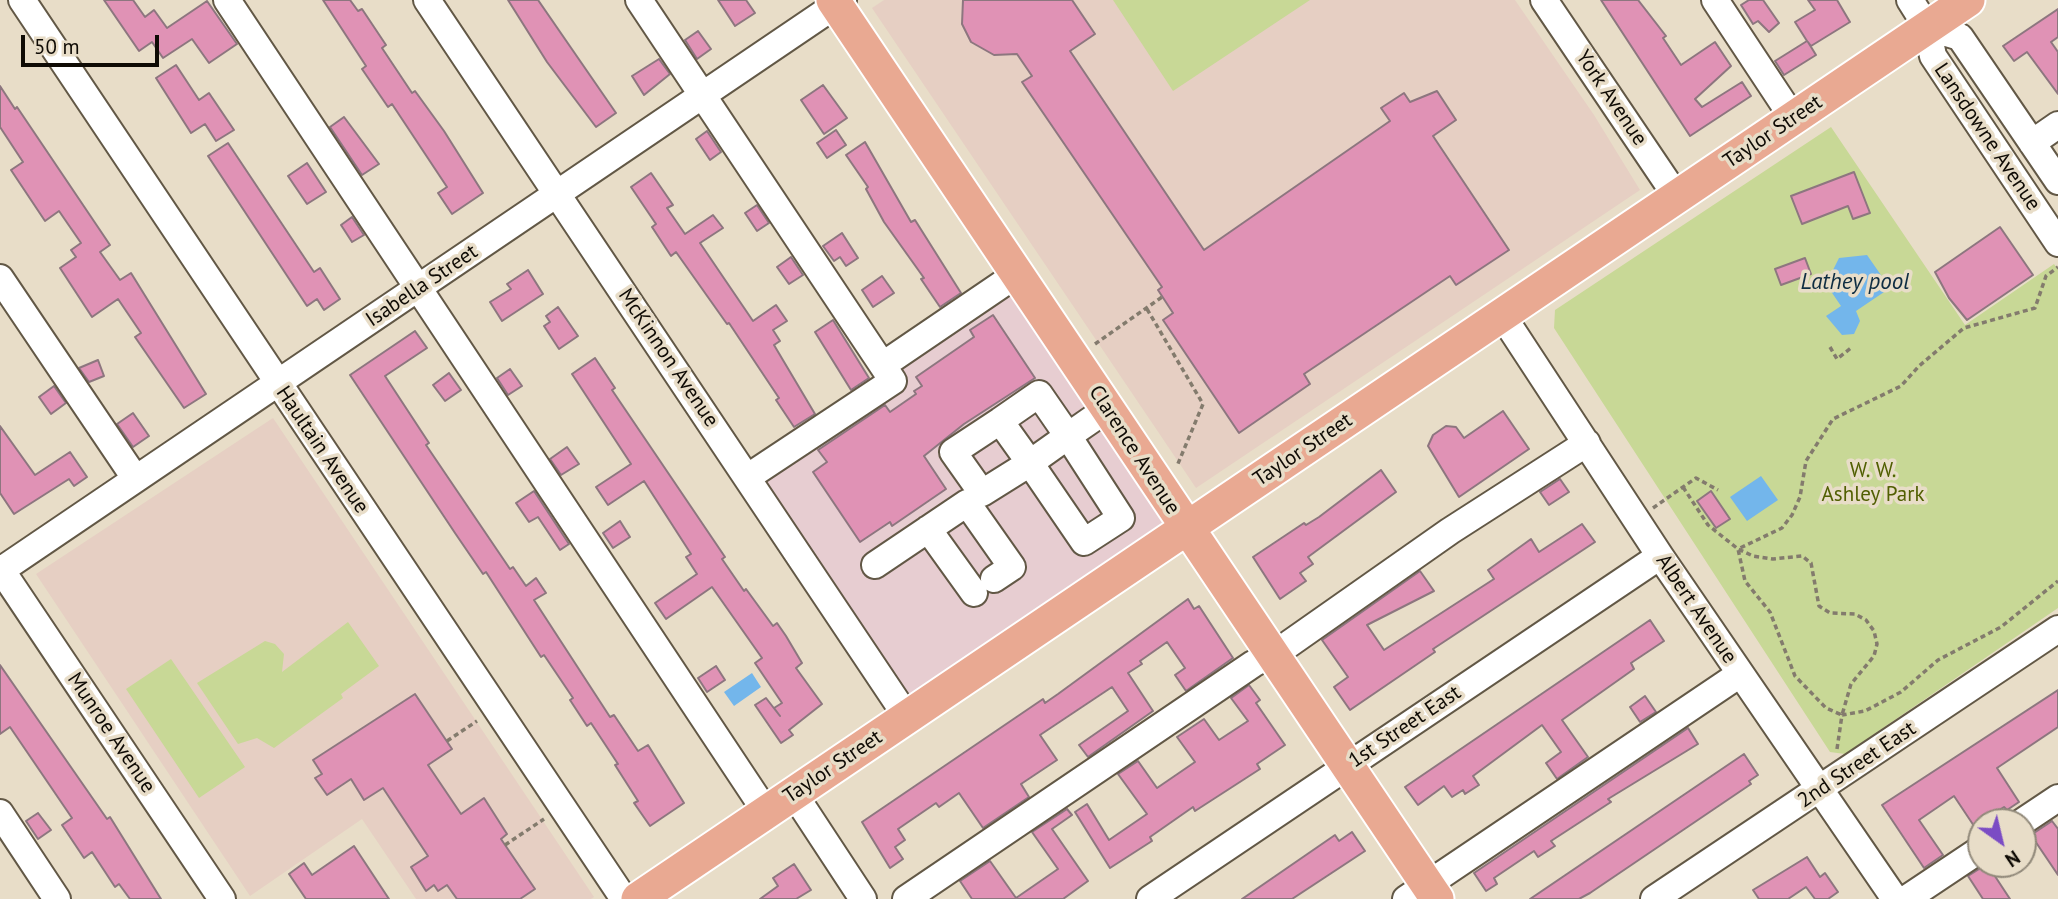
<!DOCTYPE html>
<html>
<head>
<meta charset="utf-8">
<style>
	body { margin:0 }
	#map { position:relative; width:2058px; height:899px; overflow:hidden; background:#e8ddc8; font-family:"PT Sans",sans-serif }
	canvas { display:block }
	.north { position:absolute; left:1967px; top:808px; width:70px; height:70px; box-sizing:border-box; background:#e8ddc8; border:2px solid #91897a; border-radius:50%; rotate:146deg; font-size:19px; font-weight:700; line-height:28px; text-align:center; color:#0f0b05 }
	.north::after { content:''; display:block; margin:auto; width:24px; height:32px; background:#7b4cc4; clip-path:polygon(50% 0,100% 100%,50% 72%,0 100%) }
	.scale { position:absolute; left:21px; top:35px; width:138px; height:32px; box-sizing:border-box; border:4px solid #0f0b05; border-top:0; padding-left:9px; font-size:21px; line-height:24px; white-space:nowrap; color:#0f0b05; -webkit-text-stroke:5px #e8ddc8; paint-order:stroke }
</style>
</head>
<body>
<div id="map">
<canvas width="2058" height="899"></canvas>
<div class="north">N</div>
<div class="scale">50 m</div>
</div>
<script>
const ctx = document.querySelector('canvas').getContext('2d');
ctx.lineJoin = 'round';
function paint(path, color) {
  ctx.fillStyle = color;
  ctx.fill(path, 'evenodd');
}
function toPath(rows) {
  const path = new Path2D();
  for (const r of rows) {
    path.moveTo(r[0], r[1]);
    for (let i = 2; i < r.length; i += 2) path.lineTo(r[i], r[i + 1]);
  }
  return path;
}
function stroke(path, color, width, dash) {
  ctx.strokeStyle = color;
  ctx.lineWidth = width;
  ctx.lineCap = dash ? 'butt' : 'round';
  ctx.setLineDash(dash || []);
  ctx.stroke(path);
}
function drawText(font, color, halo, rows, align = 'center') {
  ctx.font = font + ' "PT Sans",sans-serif';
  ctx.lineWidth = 7;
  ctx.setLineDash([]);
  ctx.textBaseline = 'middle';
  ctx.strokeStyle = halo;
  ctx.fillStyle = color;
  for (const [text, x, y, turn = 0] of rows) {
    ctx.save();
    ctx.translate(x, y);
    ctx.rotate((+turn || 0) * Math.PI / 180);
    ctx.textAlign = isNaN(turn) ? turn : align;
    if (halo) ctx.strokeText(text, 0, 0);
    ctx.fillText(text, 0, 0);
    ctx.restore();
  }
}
paint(toPath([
	[1017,274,1173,521,907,717,748,477,893,381,883,365]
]), '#e7cdd1');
paint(toPath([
	[884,0,1515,0,1594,115,1640,190,1196,488,872,8],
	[273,418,594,897,591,899,416,899,362,819,250,896,36,574]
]), '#e6cfc3');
paint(toPath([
	[1113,0,1310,0,1173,91],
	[1831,127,1965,325,2054,264,2058,270,2058,608,1845,754,1830,752,1554,328,1555,310],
	[348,622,379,666,341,694,343,698,274,748,257,738,238,744,197,683,265,641,275,644,284,654,282,672],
	[171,659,245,767,199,798,126,689]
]), '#c8d896');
paint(toPath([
	[1867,255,1890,288,1856,311,1860,321,1854,334,1842,335,1826,316,1841,306,1826,284,1839,258],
	[1761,476,1778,500,1747,521,1730,497],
	[752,673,761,687,734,706,724,692]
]), '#73b6eb');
const building = toPath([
	[104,0,133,0,145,17,154,10,167,28,207,1,237,44,209,63,192,39,163,58,152,42,139,51,104,0],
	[323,0,350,0,358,11,362,9,386,45,382,48,412,93,415,91,444,131,483,193,452,214,438,193,447,187,392,104,388,107,362,69,366,66,323,0],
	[508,0,538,0,616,113,596,127,547,62,508,0],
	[718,0,746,0,755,13,735,26,718,0],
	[963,0,1072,0,1095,34,1070,51,1204,250,1390,121,1381,108,1404,93,1410,102,1437,91,1456,120,1433,136,1509,250,1456,285,1450,276,1304,374,1310,384,1239,433,1163,320,1173,313,1158,290,1162,287,1022,82,1032,76,1017,54,994,55,971,42,962,24,963,0],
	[1601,0,1638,0,1666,36,1663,38,1681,65,1715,42,1731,66,1695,99,1702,107,1742,82,1751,96,1690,136,1601,0],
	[1749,0,1763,0,1779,23,1769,32,1758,21,1753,24,1741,5,1749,0],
	[1808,0,1837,0,1850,22,1811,46,1808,42,1816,55,1784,75,1775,61,1807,41,1795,22,1815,10,1808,0],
	[2058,9,2058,37,2051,42,2058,52,2058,94,2027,52,2014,61,2003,46,2058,9],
	[698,31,711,49,697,59,685,40,698,31],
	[659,59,670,74,644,95,632,76,659,59],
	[176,65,199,100,209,93,234,130,216,141,205,124,191,133,156,78,176,65],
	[823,85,847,118,824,134,801,100,823,85],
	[0,86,15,109,17,107,110,245,100,252,120,280,131,273,206,394,184,408,135,337,141,333,118,299,92,317,60,268,76,257,71,250,81,243,59,211,45,221,11,170,23,162,0,127,0,86],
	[344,117,379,164,362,175,330,127,344,117],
	[836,130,846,145,827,158,817,143,836,130],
	[707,131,721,152,710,160,696,139,707,131],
	[865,142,911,222,915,220,961,293,940,307,921,279,924,278,884,222,866,189,868,187,846,155,865,142],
	[228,143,314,272,320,268,340,299,324,310,317,299,307,306,208,156,228,143],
	[307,163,326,192,307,204,288,176,307,163],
	[1854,172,1870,213,1853,219,1848,206,1802,224,1791,196,1854,172],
	[651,173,673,205,667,208,685,234,713,215,723,228,700,243,753,321,776,305,787,321,773,330,780,341,774,345,815,414,794,427,776,400,779,398,729,323,727,324,676,252,671,256,652,227,656,224,631,187,651,173],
	[757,205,769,223,757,231,745,213,757,205],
	[352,217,364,235,352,242,341,225,352,217],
	[2000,227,2033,275,1967,320,1949,298,1935,272,2000,227],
	[842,233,858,258,846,266,840,257,834,261,823,246,842,233],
	[791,257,803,275,789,284,777,267,791,257],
	[1805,258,1811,274,1781,285,1775,269,1805,258],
	[528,270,543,294,502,321,490,302,511,289,507,284,528,270],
	[882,276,894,293,873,307,862,290,882,276],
	[558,307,578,336,559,349,544,326,550,322,546,316,558,307],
	[993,315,1035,378,964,424,924,456,946,489,892,526,890,522,860,542,813,472,827,462,818,450,885,405,890,412,916,394,914,391,922,386,916,377,974,337,970,330,993,315],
	[833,320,869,378,851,390,815,332,833,320],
	[415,331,427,348,385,376,429,443,426,445,510,569,513,567,526,586,536,578,546,593,534,600,610,717,614,715,638,751,648,745,684,803,650,826,634,803,638,801,615,765,618,764,591,723,587,726,570,700,573,698,544,655,541,657,486,572,483,574,455,533,350,375,415,331],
	[595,358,615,388,612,390,725,557,722,559,744,591,746,589,773,626,777,623,786,636,802,663,796,668,822,704,789,730,793,735,781,743,755,705,766,698,780,716,774,708,782,703,755,663,762,658,712,587,666,619,655,603,697,574,686,557,691,554,644,481,608,505,596,487,631,464,572,374,595,358],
	[98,360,104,376,89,382,79,368,98,360],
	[510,369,522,386,508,395,497,378,510,369],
	[449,373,461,390,445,401,433,385,449,373],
	[54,386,66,403,51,414,39,397,54,386],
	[1503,411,1529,449,1459,497,1428,446,1433,435,1446,426,1456,427,1464,438,1503,411],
	[133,413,149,436,133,447,117,424,133,413],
	[0,426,35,475,70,452,87,477,74,486,69,479,14,514,0,493,0,426],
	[567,447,579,464,561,475,550,459,567,447],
	[1381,470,1396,492,1308,557,1313,564,1300,573,1306,581,1280,599,1253,557,1304,523,1306,525,1319,517,1381,470],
	[1560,479,1569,492,1549,505,1540,492,1560,479],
	[534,491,569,544,560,550,538,517,529,522,516,503,534,491],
	[1711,491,1730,519,1716,528,1697,501,1711,491],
	[620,521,630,537,613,548,603,533,620,521],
	[1582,524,1595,542,1433,649,1435,652,1350,710,1334,687,1348,677,1322,640,1420,571,1434,591,1367,625,1384,650,1494,579,1488,570,1531,539,1539,552,1582,524],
	[1188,599,1194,609,1199,606,1233,658,1186,691,1175,675,1185,668,1167,642,1140,661,1142,664,1128,673,1153,711,1088,757,1079,745,1128,711,1112,687,1040,735,1057,760,1021,784,1029,797,983,828,959,793,939,807,936,803,898,829,905,840,895,847,903,859,890,868,862,822,1043,699,1045,703,1058,694,1188,599],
	[1650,620,1664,641,1631,663,1634,669,1562,720,1588,757,1557,779,1546,763,1561,752,1542,725,1473,776,1479,785,1465,794,1463,790,1452,797,1444,786,1418,805,1405,787,1650,620],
	[0,665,107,819,110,817,161,899,130,899,119,884,115,887,92,852,84,858,62,825,72,818,10,727,0,734,0,665],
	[716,666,725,680,707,692,698,678,716,666],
	[1249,685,1260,700,1256,703,1285,745,1257,764,1260,769,1195,811,1193,807,1150,837,1152,841,1110,868,1075,812,1087,804,1109,840,1147,814,1118,774,1138,761,1157,788,1195,762,1177,737,1204,719,1219,740,1248,721,1231,698,1249,685],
	[2058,690,2058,727,1997,768,2019,802,2007,810,2004,807,1974,826,1954,796,1919,820,1943,855,1924,868,1882,805,2058,690],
	[415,694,452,749,428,765,461,814,484,798,507,834,501,839,535,889,520,899,457,899,447,885,438,891,434,885,426,891,411,867,428,856,383,788,364,800,351,779,327,795,315,778,322,774,313,760,415,694],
	[1645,696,1656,712,1640,722,1630,707,1645,696],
	[1688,728,1698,744,1608,799,1611,802,1551,841,1555,846,1538,857,1534,851,1494,878,1497,884,1486,891,1474,873,1688,728],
	[1744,754,1758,775,1749,781,1751,784,1590,893,1579,899,1530,899,1744,754],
	[1067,809,1072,815,1052,829,1088,881,1063,899,972,899,960,881,990,861,1016,898,1058,869,1032,832,1067,809],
	[38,813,51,830,38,839,26,821,38,813],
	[2052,821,2058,829,2058,875,2031,835,2052,821],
	[1352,832,1365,851,1292,899,1242,899,1335,835,1339,841,1352,832],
	[354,846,389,899,306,899,289,874,304,863,312,875,354,846],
	[1807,857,1820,877,1825,873,1838,892,1828,899,1815,899,1806,887,1788,899,1759,899,1753,890,1807,857],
	[794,864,811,890,796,899,760,899,778,886,773,878,794,864],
	[1987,864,2010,899,1983,899,1968,876,1987,864]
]);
paint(building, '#e092b5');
stroke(building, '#8d767f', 2);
const minor = toPath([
	[22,0,624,899],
	[227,0,766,812],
	[427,0,907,717],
	[639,0,893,381,748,477],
	[1544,0,1677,197],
	[1715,0,1793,118],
	[1910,0,1927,27,1933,56,2058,243],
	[1927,27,1960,37,2058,181],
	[2032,143,2058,125],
	[0,278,135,478],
	[1502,315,1660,556,1895,899],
	[883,365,1017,274],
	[1000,421,1030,463,982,493,953,452,1000,421,1039,394,1068,436,1121,518,1084,542,1030,463,1068,436,1091,420,1107,409],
	[928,529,974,593],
	[875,565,967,503,1012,567,994,579],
	[0,568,222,899],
	[0,571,843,0],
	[794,794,863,899],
	[0,813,57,899],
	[2022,822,2058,798],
	[906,899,1253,664,1289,644,1450,531,1587,443],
	[1150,899,1660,556],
	[1406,899,1740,674],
	[1654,899,2058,629],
	[1906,899,1981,849]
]);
const major = toPath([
	[833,0,1437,899],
	[638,899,1968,0]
]);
stroke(minor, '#625846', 30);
stroke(major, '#fff', 37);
stroke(toPath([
	[1147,309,1203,404,1177,466],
	[1095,344,1162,297],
	[1830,347,1837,359,1851,348],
	[1683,487,1708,525,1738,549,1745,581,1770,612,1795,676,1826,708,1842,715,1851,684,1874,656,1877,644,1874,631,1866,620,1855,614,1830,613,1819,606,1811,563,1802,556,1773,559,1753,556,1738,549,1782,528,1792,515,1800,497,1806,461,1833,419,1901,386,1919,366,1964,328,2035,308,2046,276,2058,267],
	[1653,508,1696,478,1718,490],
	[447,741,477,721],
	[1837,749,1842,715,1865,711,1901,692,1938,660,2001,627,2058,581],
	[505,845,544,819]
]), '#837b6d', 3.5, [5, 3.5]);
stroke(minor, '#fff', 26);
stroke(major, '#e9a992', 33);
drawText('21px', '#0f0b05', '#e8ddc8', [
	["York Avenue",1611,98,56],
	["Taylor Street",1773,132,-34],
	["Lansdowne Avenue",1987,137,56],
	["Isabella Street",422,286,-34],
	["McKinnon Avenue",668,358,56],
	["Haultain Avenue",322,450,56],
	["Clarence Avenue",1134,450,57],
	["Taylor Street",1303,450,-34],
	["Albert Avenue",1696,609,56],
	["1st Street East",1405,727,-34],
	["Munroe Avenue",111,733,56],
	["2nd Street East",1857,765,-34],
	["Taylor Street",833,767,-34]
]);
drawText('21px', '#515f02', '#e8ddc8', [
	["W. W.",1873,471],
	["Ashley Park",1873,495]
]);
drawText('italic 23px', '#0f2d42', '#e8ddc8', [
	["Lathey pool",1855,282]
]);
</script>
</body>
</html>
